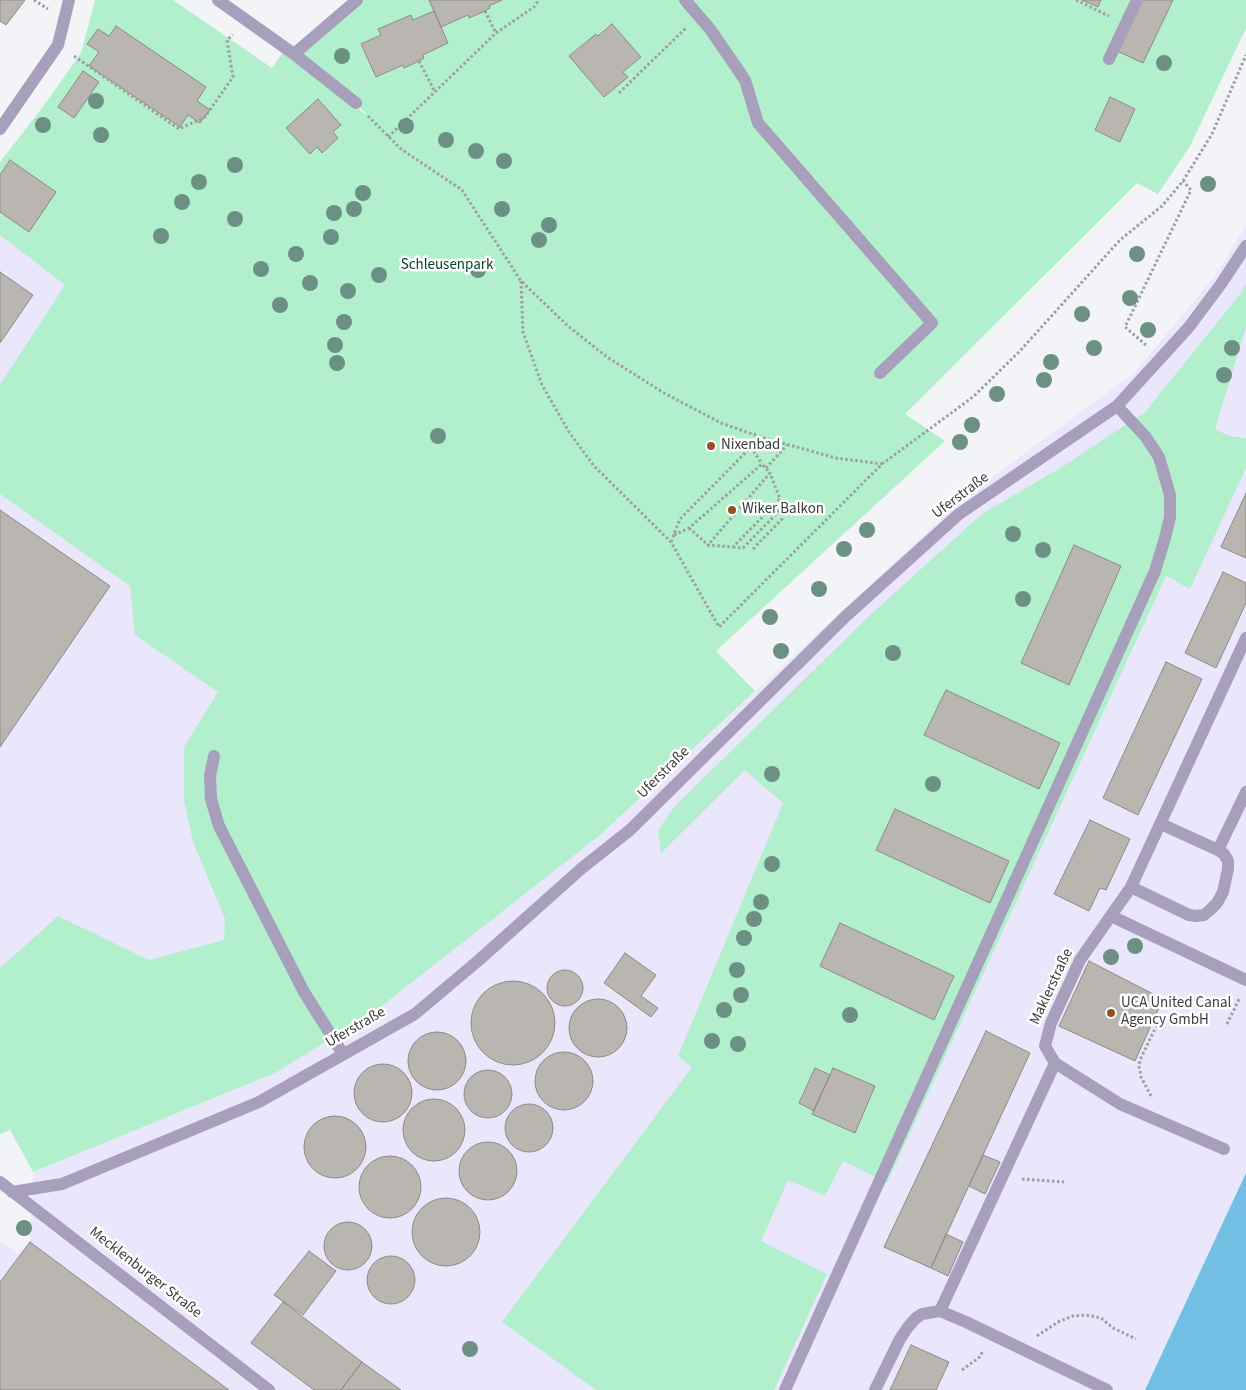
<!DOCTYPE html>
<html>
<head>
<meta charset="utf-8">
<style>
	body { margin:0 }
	canvas { display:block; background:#f2f4f8 }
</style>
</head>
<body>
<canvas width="1246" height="1390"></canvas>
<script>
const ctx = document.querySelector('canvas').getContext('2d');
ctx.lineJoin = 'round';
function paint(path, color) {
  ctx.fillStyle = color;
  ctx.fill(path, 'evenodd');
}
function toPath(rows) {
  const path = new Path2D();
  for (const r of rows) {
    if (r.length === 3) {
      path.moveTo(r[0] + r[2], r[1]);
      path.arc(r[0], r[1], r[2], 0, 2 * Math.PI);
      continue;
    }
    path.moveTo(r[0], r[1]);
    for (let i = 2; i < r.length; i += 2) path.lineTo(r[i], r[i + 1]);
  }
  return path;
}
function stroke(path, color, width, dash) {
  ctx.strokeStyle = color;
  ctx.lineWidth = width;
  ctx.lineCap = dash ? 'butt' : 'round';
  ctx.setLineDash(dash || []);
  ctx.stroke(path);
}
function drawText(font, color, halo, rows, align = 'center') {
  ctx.font = font + ' "Source Sans 3",sans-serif';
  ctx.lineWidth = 5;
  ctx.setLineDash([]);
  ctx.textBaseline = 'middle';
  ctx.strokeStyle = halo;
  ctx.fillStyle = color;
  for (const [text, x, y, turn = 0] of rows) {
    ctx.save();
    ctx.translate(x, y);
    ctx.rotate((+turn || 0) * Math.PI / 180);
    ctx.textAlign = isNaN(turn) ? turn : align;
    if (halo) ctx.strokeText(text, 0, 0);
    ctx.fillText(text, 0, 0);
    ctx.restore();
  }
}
paint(toPath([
	[1246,226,1246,1173,1145,1390,0,1390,0,1241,17,1253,30,1242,33,1172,275,1073,600,835,965,497,1134,373,1215,276],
	[0,235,697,638,10,1130,0,1132]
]), '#eae7fd');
paint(toPath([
	[95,0,173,0,272,68,286,48,293,54,357,0,1246,0,1246,28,1190,146,1158,194,1137,183,905,414,945,441,716,651,755,691,600,835,374,1012,275,1073,33,1172,10,1130,0,1134,0,968,58,916,149,960,224,940,225,919,193,842,184,800,184,747,218,692,135,635,130,586,0,494,0,385,65,285,0,235,0,162,45,104,81,53],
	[298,58,356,103,366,114,366,115],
	[1246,284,1246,327,1215,429,1229,436,1246,438,1246,468,1190,589,1166,576,887,1183,843,1161,825,1196,788,1180,761,1241,827,1274,774,1390,596,1390,502,1322,692,1067,678,1056,783,803,745,770,661,853,658,830,675,806,868,617,983,513,1062,467,1145,412,1241,293]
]), '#b2efcd');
paint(toPath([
	[1246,1173,1246,1390,1145,1390]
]), '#73bfe4');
const building = toPath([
	[0,0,25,0,6,25,0,21,0,0],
	[429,0,502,0,489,6,490,8,485,11,469,18,468,15,441,27,429,0],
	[1082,0,1101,0,1098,7,1082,0],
	[1142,0,1173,0,1143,63,1117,51,1142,0],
	[434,11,448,43,423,55,424,58,419,61,404,68,403,65,376,77,361,44,381,35,378,29,411,15,413,20,434,11],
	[612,24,641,57,623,72,628,77,604,97,569,56,596,34,598,36,612,24],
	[116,26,206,87,197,101,210,110,200,123,188,115,180,127,89,66,99,52,87,44,98,29,109,36,116,26],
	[83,71,99,82,74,118,58,107,83,71],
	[1110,97,1135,109,1120,142,1095,130,1110,97],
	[318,99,341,125,333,132,338,138,322,153,317,147,310,154,286,128,318,99],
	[10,160,56,192,29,232,0,212,0,175,10,160],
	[0,272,33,295,0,343,0,272],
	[1246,493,1246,558,1221,547,1246,493],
	[0,510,110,586,0,747,0,510],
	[1074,545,1121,566,1069,685,1021,663,1074,545],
	[1223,572,1246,583,1246,603,1216,668,1185,653,1223,572],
	[1166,662,1202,679,1138,815,1103,798,1166,662],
	[946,690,1060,743,1039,789,924,735,946,690],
	[895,809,1009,861,990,903,876,850,895,809],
	[1090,820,1130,839,1106,890,1100,888,1089,911,1054,894,1090,820],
	[840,923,954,976,934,1020,820,966,840,923],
	[625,953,656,975,641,996,658,1008,651,1017,604,983,625,953],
	[1089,961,1163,999,1135,1061,1059,1026,1089,961],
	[565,988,18],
	[513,1023,42],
	[598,1028,29],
	[986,1031,1030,1053,931,1268,884,1247,986,1031],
	[437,1061,29],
	[564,1081,29],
	[383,1093,29],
	[815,1068,830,1075,814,1111,799,1103,815,1068],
	[833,1068,875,1086,855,1133,812,1114,833,1068],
	[488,1094,24],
	[434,1130,31],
	[529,1128,24],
	[335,1147,31],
	[488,1171,29],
	[983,1155,1000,1162,985,1194,969,1186,983,1155],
	[390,1187,31],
	[446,1232,34],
	[348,1246,24],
	[946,1234,963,1242,948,1276,931,1268,946,1234],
	[30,1242,229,1390,0,1390,0,1282,30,1242],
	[309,1251,336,1271,303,1315,274,1295,309,1251],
	[391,1280,24],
	[283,1302,362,1362,341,1390,314,1390,251,1343,283,1302],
	[911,1345,949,1362,936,1390,890,1390,911,1345],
	[362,1362,366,1365,401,1390,341,1390,362,1362]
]);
paint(building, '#b9b6b2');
stroke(building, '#8e8b87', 1);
stroke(toPath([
	[34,0,48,9],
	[1076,0,1109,16],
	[485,11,496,33],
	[74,56,179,129,205,117,233,77,227,40,233,35],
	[419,61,435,92],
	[619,93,686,28],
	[368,116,401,149,462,190,521,281,568,326,607,357,664,393,721,423,761,437,836,458,882,464],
	[388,137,496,33,534,7,539,0],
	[521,281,523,332,542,385,569,432,594,466,671,542,719,627,882,464,973,397,1019,352,1120,240,1162,206,1183,181,1212,134,1246,55],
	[1146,345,1125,327,1191,190,1183,181],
	[751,447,762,464],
	[766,468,787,445],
	[689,528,708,545],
	[674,535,689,528,762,464,770,473,708,545,733,547,780,499,770,473],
	[671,542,680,519,761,437],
	[733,547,743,548,781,509],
	[753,549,782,519,781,510],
	[1227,1024,1240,997],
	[1151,1096,1141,1077,1139,1066,1140,1060,1161,1016],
	[1022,1179,1064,1182],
	[1037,1336,1058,1322,1073,1316,1086,1315,1101,1318,1113,1328,1136,1339],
	[962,1370,981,1356,982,1352]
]), '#9d9fa1', 3, [2.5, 2.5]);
stroke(toPath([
	[218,0,294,54,356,103],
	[685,0,710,29,745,80,758,123,932,323,880,373],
	[294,54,357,0],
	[1109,59,1137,0],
	[0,129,58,45,69,0],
	[214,756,210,776,211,799,219,826,304,992,343,1054],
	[1218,850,1246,792],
	[1131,887,1189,915,1196,916,1204,915,1210,910,1217,903,1223,892,1228,869,1228,861,1224,854,1218,850,1161,824],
	[1111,916,1246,980],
	[1055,1063,1120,1104,1224,1149],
	[0,1182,269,1390],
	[12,1192,62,1184,259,1102,415,1014,479,960,582,868,630,830,845,617,959,514,1117,406,1189,327,1221,284,1246,246],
	[940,1311,966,1322,1107,1390],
	[785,1390,1155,571,1165,538,1170,517,1170,495,1159,457,1145,436,1117,406],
	[875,1390,900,1339,908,1327,916,1318,922,1314,940,1311,1055,1063,1045,1046,1051,1023,1080,960,1131,887,1246,638]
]), '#a79fbb', 12);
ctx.fillStyle = '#6d9084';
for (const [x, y] of [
	[342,56],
	[1164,63],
	[96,101],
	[43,125],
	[406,126],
	[101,135],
	[446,140],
	[476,151],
	[504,161],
	[235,165],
	[199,182],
	[1208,184],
	[363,193],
	[182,202],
	[354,209],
	[502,209],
	[334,213],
	[235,219],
	[549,225],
	[161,236],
	[331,237],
	[539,240],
	[296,254],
	[1137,254],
	[261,269],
	[478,270],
	[379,275],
	[310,283],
	[348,291],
	[1130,298],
	[280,305],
	[1082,314],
	[344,322],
	[1148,330],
	[335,345],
	[1094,348],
	[1232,348],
	[1051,362],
	[337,363],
	[1224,375],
	[1044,380],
	[997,394],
	[972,425],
	[438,436],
	[960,442],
	[867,530],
	[1013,534],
	[844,549],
	[1043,550],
	[819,589],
	[1023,599],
	[770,617],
	[781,651],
	[893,653],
	[772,774],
	[933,784],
	[772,864],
	[761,902],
	[754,919],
	[744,938],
	[1135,946],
	[1111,957],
	[737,970],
	[741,995],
	[724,1010],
	[850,1015],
	[712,1041],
	[738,1044],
	[24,1228],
	[470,1349]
]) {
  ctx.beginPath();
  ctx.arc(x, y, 8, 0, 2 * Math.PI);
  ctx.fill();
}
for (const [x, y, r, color] of [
	[711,446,5,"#924f21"],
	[732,510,5,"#924f21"],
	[1111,1013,5,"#924f21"]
]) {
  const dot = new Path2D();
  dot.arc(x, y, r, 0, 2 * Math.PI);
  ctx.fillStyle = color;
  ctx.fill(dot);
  stroke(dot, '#fff', 2);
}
drawText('15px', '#003e25', '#fff', [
	["Schleusenpark",447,266]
]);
drawText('15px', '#3b3c3d', '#fff', [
	["Nixenbad",721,446],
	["Wiker Balkon",742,510],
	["UCA United Canal",1121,1004],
	["Agency GmbH",1121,1021]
], 'left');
drawText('15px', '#3b3c3d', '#fff', [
	["Uferstraße",961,496,-37],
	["Uferstraße",664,773,-45],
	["Maklerstraße",1052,987,-65],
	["Uferstraße",356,1028,-30],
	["Mecklenburger Straße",145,1273,38]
]);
</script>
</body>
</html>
